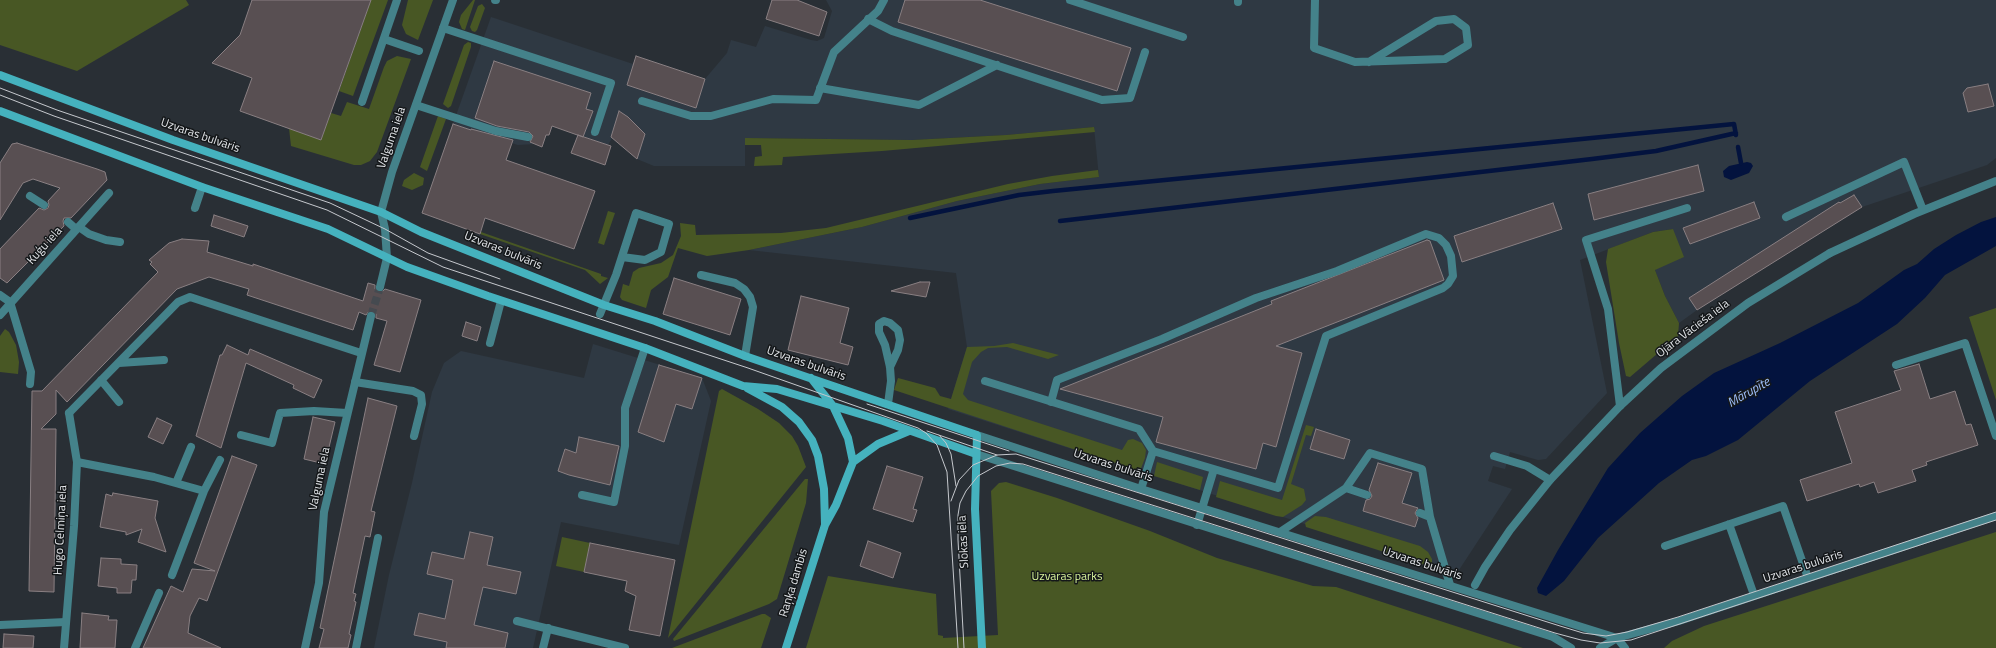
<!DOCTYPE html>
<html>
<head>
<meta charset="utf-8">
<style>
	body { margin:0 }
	canvas { display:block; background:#292f35 }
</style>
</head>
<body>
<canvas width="1996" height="648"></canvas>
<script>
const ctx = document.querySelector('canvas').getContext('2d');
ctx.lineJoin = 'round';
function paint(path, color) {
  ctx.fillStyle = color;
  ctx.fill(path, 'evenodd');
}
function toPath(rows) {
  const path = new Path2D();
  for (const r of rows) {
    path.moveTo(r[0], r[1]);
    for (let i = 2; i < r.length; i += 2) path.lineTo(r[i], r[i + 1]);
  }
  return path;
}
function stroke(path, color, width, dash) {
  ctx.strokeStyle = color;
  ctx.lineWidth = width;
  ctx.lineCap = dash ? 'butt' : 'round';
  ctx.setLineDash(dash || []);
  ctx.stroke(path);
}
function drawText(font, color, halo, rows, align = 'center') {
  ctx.font = font + ' "Titillium Web",sans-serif';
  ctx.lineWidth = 3;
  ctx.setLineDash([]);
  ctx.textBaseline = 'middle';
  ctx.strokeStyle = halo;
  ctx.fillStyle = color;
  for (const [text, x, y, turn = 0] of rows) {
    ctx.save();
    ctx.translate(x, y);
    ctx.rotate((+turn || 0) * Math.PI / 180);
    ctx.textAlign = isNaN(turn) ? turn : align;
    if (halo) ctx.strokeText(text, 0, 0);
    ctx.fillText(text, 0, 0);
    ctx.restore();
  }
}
paint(toPath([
	[826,0,1996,0,1996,158,1987,165,1862,207,1697,310,1679,323,1665,296,1655,270,1673,229,1653,232,1580,260,1607,393,1546,459,1538,460,1510,452,1505,469,1493,466,1488,481,1512,489,1457,573,948,409,967,347,956,273,749,250,862,227,957,201,1040,184,1099,177,1094,127,1006,135,912,140,745,138,745,166,654,166,637,159,612,138,608,145,553,126,549,135,538,132,534,144,518,145,453,124,491,17,633,64,636,56,705,79,727,53,731,40,756,47,765,26,811,40,817,41,824,38,832,11],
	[593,344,702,378,711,401,679,545,561,522,533,648,374,648,389,575,412,483,432,392,444,363,461,351,584,378]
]), '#2f3943');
paint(toPath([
	[0,0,186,0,189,5,77,71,0,45],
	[371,0,388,0,353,96,339,91],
	[408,0,433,0,418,40,406,34,402,25],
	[473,0,475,0,465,30,462,29,459,22,461,15],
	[482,4,485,8,477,30,475,32,472,31,470,27,478,6],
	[468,42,471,43,471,47,451,106,448,108,443,104,464,45],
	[397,56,411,59,377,152,370,161,361,165,354,165,291,146,289,128,321,140,331,113,341,116,347,102,369,109,384,67,387,61],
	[438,116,446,119,427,171,420,167],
	[1094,127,1095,132,882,151,783,157,782,165,754,166,755,157,762,156,761,145,745,145,745,138,912,140,1006,135],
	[1098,170,1099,177,1040,184,957,201,862,227,749,250,707,256,678,248,668,277,651,290,646,308,622,300,620,297,623,284,629,286,633,272,639,268,661,263,673,255,681,236,680,223,695,225,696,235,781,233,826,228,1008,184,1052,176],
	[414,173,424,178,423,185,412,190,402,186,404,180],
	[608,211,615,213,604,245,598,243],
	[1673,229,1684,257,1655,270,1665,296,1679,323,1678,336,1630,377,1626,376,1619,343,1606,262,1608,249,1653,232],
	[481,232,601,274,601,276,608,278,600,284,585,270,480,234],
	[1996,308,1996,400,1969,317],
	[5,329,9,332,16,345,19,362,18,374,0,372,0,336],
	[1013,343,1059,355,1048,359,1007,347,988,348,981,352,972,362,963,394,968,400,1122,450,1128,440,1133,439,1142,443,1146,450,1145,458,1140,471,894,390,898,378,935,388,940,396,951,399,967,347,994,346],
	[722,389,758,409,779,423,792,436,798,446,806,467,668,638,719,391],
	[1306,425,1314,427,1311,436,1306,435,1291,484,1304,489,1306,500,1302,505,1283,517,1276,516,1216,497,1220,481,1282,500],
	[1157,462,1203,477,1200,490,1154,476],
	[805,479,808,479,806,503,777,599,769,604,674,641,673,639],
	[1006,482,1057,498,1150,531,1217,558,1313,586,1336,587,1523,648,806,648,828,576,936,594,938,635,943,636,943,638,998,635,991,491,999,483],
	[1315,516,1326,517,1420,546,1428,552,1432,559,1432,564,1428,566,1306,527,1305,523],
	[1996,532,1996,648,1664,648,1672,641,1704,626],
	[562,537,590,543,584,572,556,566],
	[762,614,765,614,771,618,761,648,672,648]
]), '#485724');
paint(toPath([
	[1747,162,1751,163,1753,166,1749,173,1731,180,1724,177,1723,171,1729,166],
	[1996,217,1996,246,1945,275,1925,298,1897,324,1810,381,1738,440,1706,456,1692,460,1659,483,1598,538,1564,581,1546,596,1538,593,1537,588,1558,550,1608,468,1640,433,1682,396,1714,373,1780,343,1858,303,1904,270,1917,264,1934,249,1956,235,1981,222]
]), '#03133e');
stroke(toPath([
	[1738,147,1741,163],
	[910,218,1019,195,1053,191,1734,124,1736,135],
	[1060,221,1592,159,1656,151,1736,133]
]), '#03133e', 4.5);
const building = toPath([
	[252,0,371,0,321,140,240,111,252,78,212,63,240,35,252,0],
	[772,0,797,0,827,12,819,36,766,19,772,0],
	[905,0,980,0,1131,48,1117,91,898,22,905,0],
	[636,56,705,79,696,108,627,85,636,56],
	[494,61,591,93,586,109,593,111,583,137,552,126,549,135,546,135,542,147,530,142,533,136,529,132,497,126,475,118,494,61],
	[1988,84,1994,106,1968,112,1963,93,1967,88,1988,84],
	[619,111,628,117,645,134,637,159,611,137,619,111],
	[453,124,471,130,471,129,513,140,506,160,595,191,574,249,485,218,480,234,422,213,453,124],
	[578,135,611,146,605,165,571,153,578,135],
	[17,143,97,169,105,172,107,180,71,218,64,218,63,221,64,226,7,283,0,278,0,249,39,208,44,210,48,208,49,205,48,201,60,188,33,179,23,183,0,220,0,163,12,144,17,143],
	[1698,165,1704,191,1594,220,1588,194,1698,165],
	[1854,195,1862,207,1697,310,1689,298,1839,202,1840,203,1854,195],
	[1754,202,1760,218,1690,244,1683,228,1754,202],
	[1553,203,1562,229,1462,262,1454,236,1553,203],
	[214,215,248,226,244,237,211,226,214,215],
	[182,239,209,241,207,252,253,266,253,264,363,301,368,283,375,285,375,289,378,292,382,292,385,289,421,300,400,372,374,365,387,321,376,318,376,314,373,311,369,311,366,315,359,312,353,330,247,295,249,289,209,277,177,289,67,402,56,390,56,414,41,429,56,429,54,592,29,591,32,391,42,391,158,272,150,264,152,262,149,260,169,243,182,239],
	[1427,240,1430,241,1444,280,1276,346,1302,353,1276,447,1263,443,1256,469,1156,442,1163,417,1060,389,1272,304,1271,301,1427,240],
	[674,278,741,299,730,335,663,314,674,278],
	[920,282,930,282,926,297,891,291,920,282],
	[801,296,849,308,840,343,853,347,848,365,788,350,801,296],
	[466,322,481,327,477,341,462,336,466,322],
	[227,345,248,355,250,349,322,380,314,398,293,388,294,385,246,363,221,448,196,436,220,355,222,355,227,345],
	[1919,364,1930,399,1955,391,1966,425,1971,424,1978,445,1926,462,1927,465,1912,470,1916,481,1878,493,1874,482,1860,487,1859,484,1807,501,1800,480,1852,463,1835,412,1901,390,1894,371,1919,364],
	[659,365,702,378,692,409,676,404,664,442,638,432,659,365],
	[368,398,397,406,371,511,375,512,370,537,365,536,353,593,356,594,354,601,356,602,349,634,351,635,348,648,319,648,324,629,320,628,368,398],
	[313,417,335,422,325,464,304,459,313,417],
	[157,418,172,425,163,444,148,437,157,418],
	[1316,429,1350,440,1344,459,1310,449,1316,429],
	[579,437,619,446,610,485,569,475,558,471,565,449,576,453,579,437],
	[232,456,257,465,207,601,199,598,190,616,188,633,221,648,143,648,171,586,183,592,192,569,215,571,194,563,232,456],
	[1378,463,1412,473,1402,503,1418,508,1415,513,1418,518,1415,527,1363,511,1366,500,1370,499,1372,496,1369,490,1378,463],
	[887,466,923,477,913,509,917,510,913,522,873,509,887,466],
	[113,493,158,501,155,518,166,552,138,542,142,529,126,535,126,532,100,527,106,494,112,496,113,493],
	[470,532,493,537,487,565,521,572,516,594,483,587,474,625,508,633,505,648,446,648,447,642,414,635,419,613,445,619,453,580,427,574,432,552,464,559,470,532],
	[868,541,901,553,893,578,860,566,868,541],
	[590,543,675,560,660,636,629,630,636,596,625,591,627,581,584,572,590,543],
	[101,558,121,559,121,564,137,565,136,580,132,580,131,593,117,593,117,588,98,586,101,558],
	[82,613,109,616,108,620,117,620,115,648,80,648,82,613],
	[4,634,34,636,33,648,3,648,4,634]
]);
paint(building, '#584f52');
stroke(building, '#897f82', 1);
stroke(toPath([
	[371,316,380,287]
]), '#454a50', 8, [8, 4]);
stroke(toPath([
	[495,0,496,0],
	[1070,0,1183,37],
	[1315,0,1314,48,1355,62,1445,59,1468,45,1466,28,1454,19,1436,21,1369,62],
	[1238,2,1238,0],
	[868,19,892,31,1102,100,1130,98,1145,52],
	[443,28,611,83,595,132],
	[384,39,419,51],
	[820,88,919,105,997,65],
	[642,101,691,116,711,116,773,99,816,100,834,52,878,11,884,0],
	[362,102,397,0],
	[416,105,496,131,528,137],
	[30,196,44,205],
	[195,208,202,187],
	[1786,217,1904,162,1923,210],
	[68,222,76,229],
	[79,227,89,234,106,240,120,242],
	[1830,253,1914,214,1996,181],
	[701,275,735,283,744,289,750,297,753,307,745,356],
	[600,314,616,275,636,213,669,224,661,252,645,260,622,257],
	[490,343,501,301],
	[119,363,164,360],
	[1896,365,1965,343,1996,436],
	[101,380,119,402],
	[985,381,1139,429,1153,451,1141,489],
	[355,382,413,391,421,395,422,404,414,436],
	[1051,402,1057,380,1162,339,1256,298,1337,271,1426,234,1439,238,1446,245,1451,256,1453,276,1448,284,1443,288,1326,336,1278,488,1153,451],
	[888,404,891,381,890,367,885,345,879,332,879,324,884,321,890,323,898,330,900,340,898,350,890,367],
	[1620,406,1608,309,1586,240,1687,208],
	[69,413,178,302,190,297,361,353],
	[241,435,272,443,280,413,314,411,347,413],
	[1494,456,1527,466,1550,480],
	[77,462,154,477,204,491],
	[176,483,191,447],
	[1346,488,1370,453,1422,469,1430,517],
	[582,495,614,502,625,446,625,408,645,348],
	[1420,513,1430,517,1450,585],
	[1729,524,1754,595],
	[1197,525,1214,469],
	[1280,532,1346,488,1367,495],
	[1665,546,1783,506,1808,578],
	[172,575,204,491,220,460],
	[517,621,625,648],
	[0,625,66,622],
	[135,648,159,593],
	[356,648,378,538],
	[543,648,548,628]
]), '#44828a', 8);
stroke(toPath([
	[380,287,387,258],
	[0,295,10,302,31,372,30,384],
	[0,315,109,193],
	[1475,585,1485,567,1510,530,1550,480,1620,406,1661,368,1748,303,1830,253],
	[64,648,74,526,77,462,69,413],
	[305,648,319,583,324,512,371,316]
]), '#44828a', 8);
stroke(toPath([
	[387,258,385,229,381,212,392,172,453,0],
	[977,435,1141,489,1617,638],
	[976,454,1553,637,1571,648],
	[1617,638,1625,648],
	[1600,648,1617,638,1679,621,1996,516]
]), '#44828a', 8);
stroke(toPath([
	[0,75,173,140,381,212,421,232,604,305,655,321,745,356,977,435,975,509,982,648],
	[0,111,202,187,328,229,407,267,488,296,645,348,743,386,777,389,883,421,976,454],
	[811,378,833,406,848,438,853,462],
	[747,388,782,407,799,422,812,440,818,456,824,489,825,524],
	[786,648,825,525,836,505,853,462,878,444,909,431]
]), '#45b2be', 8);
stroke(toPath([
	[0,88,57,110,330,203,385,229,428,253,500,279],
	[0,95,54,116,327,210,443,267,748,368,918,428,926,433,937,445,947,472,958,648],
	[867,404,1009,451],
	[927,431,997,455],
	[939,435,946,443,951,454,956,486],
	[951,501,959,480,973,465,997,455,1016,454,1560,626,1583,633,1606,636,1627,632,1678,617,1996,512],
	[964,648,958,540,958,515,960,503,966,491,978,476,996,466,1010,463,1023,464,1555,633,1581,640,1600,643,1631,640,1996,520]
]), '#c5c8cd', 1);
drawText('12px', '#e3e6ea', '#141719', [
	["Uzvaras bulvāris",200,136,19],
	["Valguma iela",392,138,-71],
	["Kuģu iela",45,246,-48],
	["Uzvaras bulvāris",503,251,22],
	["Ojāra Vācieša iela",1693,329,-37],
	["Uzvaras bulvāris",806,364,19],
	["Uzvaras bulvāris",1113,466,18],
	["Valguma iela",320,479,-78],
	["Hugo Celmiņa iela",61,530,-87],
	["Slokas iela",964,542,-93],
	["Uzvaras bulvāris",1422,564,18],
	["Uzvaras bulvāris",1803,567,-18],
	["Raņķa dambis",794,583,-73]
]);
drawText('12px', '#d6f19a', '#141719', [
	["Uzvaras parks",1067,577]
]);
drawText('italic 13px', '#9fbffb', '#141719', [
	["Mārupīte",1749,393,-30]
]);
</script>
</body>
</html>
